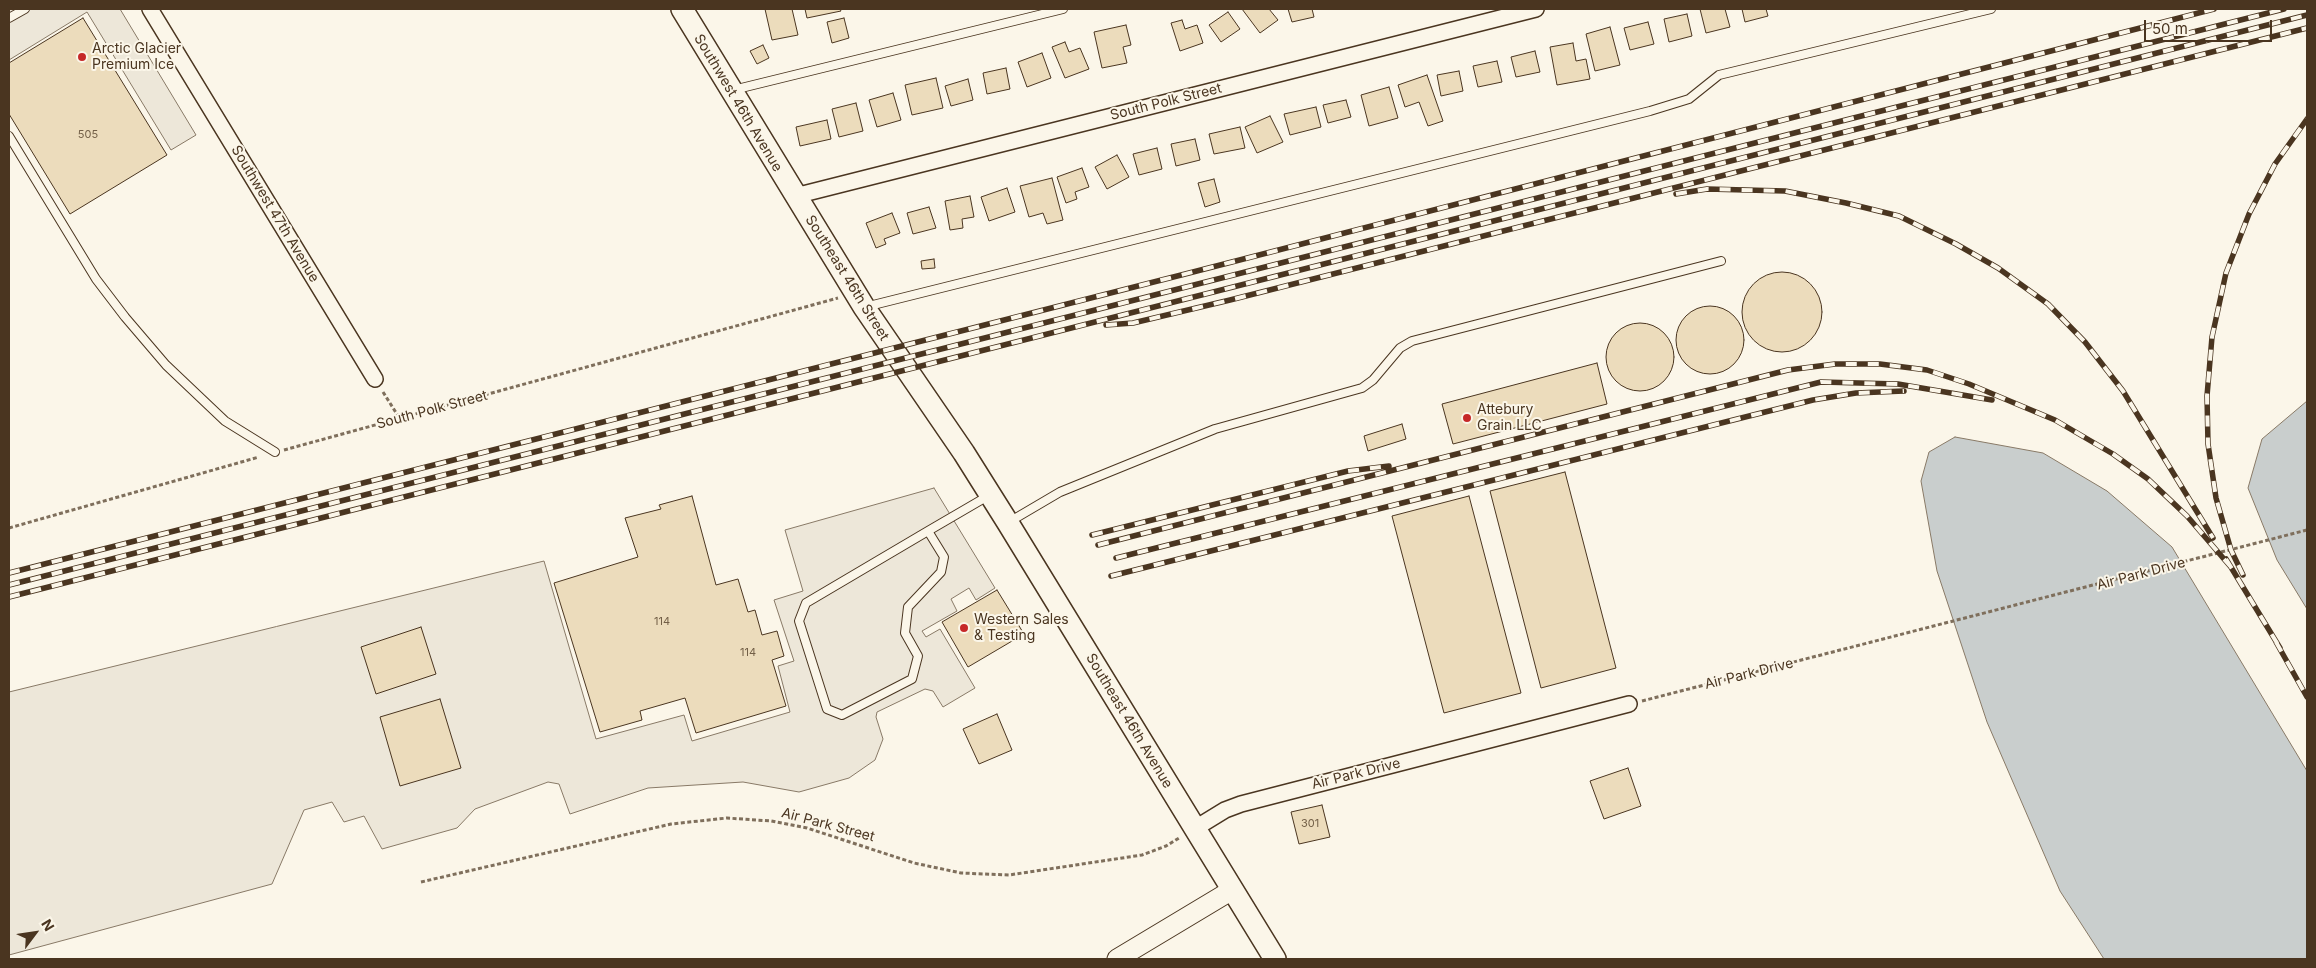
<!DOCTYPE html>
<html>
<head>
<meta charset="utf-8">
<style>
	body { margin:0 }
	#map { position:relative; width:2316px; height:968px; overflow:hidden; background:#fbf6e9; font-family:Inter,sans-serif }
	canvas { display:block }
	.frame { position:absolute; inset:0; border:10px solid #4a3520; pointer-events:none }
	.north { position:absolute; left:10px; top:908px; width:50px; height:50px; -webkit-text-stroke:4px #fbf6e9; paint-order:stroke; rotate:59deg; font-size:14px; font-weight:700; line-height:20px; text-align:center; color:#4a3520 }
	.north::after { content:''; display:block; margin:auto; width:18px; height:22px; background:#4a3520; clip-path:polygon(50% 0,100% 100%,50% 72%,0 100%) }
	.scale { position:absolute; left:2144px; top:20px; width:128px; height:22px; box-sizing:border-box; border:2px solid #4a3520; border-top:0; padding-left:6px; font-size:15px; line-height:18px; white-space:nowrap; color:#4a3520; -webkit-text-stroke:4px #fbf6e9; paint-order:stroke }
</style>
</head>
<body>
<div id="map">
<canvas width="2316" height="968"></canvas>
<div class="frame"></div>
<div class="north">N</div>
<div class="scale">50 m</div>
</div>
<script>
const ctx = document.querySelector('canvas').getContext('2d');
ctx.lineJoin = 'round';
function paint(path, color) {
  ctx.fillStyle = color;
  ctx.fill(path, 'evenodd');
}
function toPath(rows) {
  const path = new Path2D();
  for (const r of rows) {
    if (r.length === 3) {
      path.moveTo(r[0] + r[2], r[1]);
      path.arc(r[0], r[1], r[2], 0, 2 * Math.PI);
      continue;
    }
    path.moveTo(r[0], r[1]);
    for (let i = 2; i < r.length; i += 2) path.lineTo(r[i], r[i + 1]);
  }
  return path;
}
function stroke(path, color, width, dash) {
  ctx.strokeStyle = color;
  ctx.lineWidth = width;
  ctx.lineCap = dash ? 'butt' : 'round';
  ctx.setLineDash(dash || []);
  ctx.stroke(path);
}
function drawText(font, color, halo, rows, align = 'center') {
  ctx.font = font + ' Inter,sans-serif';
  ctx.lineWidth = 4;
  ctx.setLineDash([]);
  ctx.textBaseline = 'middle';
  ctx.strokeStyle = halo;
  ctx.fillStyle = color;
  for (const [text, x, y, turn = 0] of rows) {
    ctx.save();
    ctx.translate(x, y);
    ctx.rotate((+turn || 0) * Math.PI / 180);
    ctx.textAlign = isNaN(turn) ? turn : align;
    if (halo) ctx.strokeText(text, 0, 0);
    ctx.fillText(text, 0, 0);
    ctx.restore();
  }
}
const parking = toPath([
	[9,9,120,9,196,135,171,150,87,12,9,60,9,9],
	[934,488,995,588,976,600,969,588,951,599,957,611,922,631,926,637,940,629,975,688,943,707,933,691,925,689,877,712,876,717,883,739,875,760,849,778,799,792,743,782,648,788,570,814,559,784,548,782,475,809,457,828,382,849,364,816,344,822,332,802,304,810,272,884,9,955,9,692,544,561,596,739,684,715,692,741,790,712,778,666,794,661,774,600,803,591,785,530,934,488]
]);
paint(parking, '#ede7d9');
stroke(parking, '#887966', 1);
const water = toPath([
	[2307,401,2307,609,2277,560,2248,488,2262,439,2307,401],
	[1955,437,2043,453,2107,491,2172,547,2307,771,2307,959,2104,959,2060,891,1987,722,1937,571,1921,481,1929,452,1955,437]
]);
paint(water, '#c9cecd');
stroke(water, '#887966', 1);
const building = toPath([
	[765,9,792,9,798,35,772,40,765,9],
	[805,9,840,9,841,11,807,18,805,9],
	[1242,9,1269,9,1278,20,1260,33,1242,9],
	[1288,9,1312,9,1314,17,1292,22,1288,9],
	[1700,9,1725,9,1730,27,1706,33,1700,9],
	[1742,9,1766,9,1768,16,1745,22,1742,9],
	[1228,12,1240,29,1221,42,1209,25,1228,12],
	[1687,14,1692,36,1669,42,1664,19,1687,14],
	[83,18,167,155,70,214,9,114,9,63,83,18],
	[844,18,849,38,832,43,827,22,844,18],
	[1182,20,1185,29,1197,25,1203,43,1180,51,1171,23,1182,20],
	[1648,22,1654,44,1630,50,1624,28,1648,22],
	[1126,25,1131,45,1123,47,1127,63,1102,68,1094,32,1126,25],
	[1610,27,1620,65,1595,71,1586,34,1610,27],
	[1065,42,1069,52,1080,48,1089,69,1065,78,1052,47,1065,42],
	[1573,43,1576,61,1586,59,1590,79,1557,85,1550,47,1573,43],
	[763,45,769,58,757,64,750,51,763,45],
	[1535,51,1540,72,1516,77,1511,57,1535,51],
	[1042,53,1051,78,1027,87,1018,62,1042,53],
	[1497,61,1502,82,1478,87,1473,66,1497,61],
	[1006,68,1010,89,987,94,983,73,1006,68],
	[1459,71,1463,91,1441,96,1437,75,1459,71],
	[1427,75,1443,121,1428,126,1419,102,1405,107,1398,85,1427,75],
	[936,78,943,108,912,115,905,85,936,78],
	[968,79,973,100,951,106,945,86,968,79],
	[1389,87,1398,118,1369,126,1361,95,1389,87],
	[893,93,901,120,877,127,869,100,893,93],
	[1346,100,1351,117,1328,123,1323,105,1346,100],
	[856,103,863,131,839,137,832,109,856,103],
	[1316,107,1321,127,1290,135,1284,114,1316,107],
	[1270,116,1283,142,1257,153,1245,127,1270,116],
	[827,120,831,139,800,146,796,127,827,120],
	[1240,127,1245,148,1214,154,1209,134,1240,127],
	[1195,139,1200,160,1176,166,1171,144,1195,139],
	[1157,148,1162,169,1139,175,1133,154,1157,148],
	[1117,155,1129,177,1107,189,1095,167,1117,155],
	[1082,168,1089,187,1075,192,1077,199,1066,203,1057,177,1082,168],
	[1052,178,1063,220,1047,224,1043,213,1029,217,1020,186,1052,178],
	[1214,179,1220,202,1205,207,1198,183,1214,179],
	[1007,188,1015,212,989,221,981,197,1007,188],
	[970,196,974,217,962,219,963,228,950,230,945,201,970,196],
	[929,207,936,228,913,234,907,213,929,207],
	[892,213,900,233,884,239,886,244,876,248,866,223,892,213],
	[934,259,935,268,922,269,921,261,934,259],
	[1782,312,40],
	[1710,340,34],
	[1640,357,34],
	[1597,363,1607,404,1453,444,1442,404,1597,363],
	[1402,424,1406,439,1368,451,1364,436,1402,424],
	[1565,472,1616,668,1541,688,1490,491,1565,472],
	[692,496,716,585,738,579,748,612,755,610,762,635,777,631,784,656,772,660,786,706,696,733,685,698,640,711,642,720,600,732,554,583,638,557,625,518,661,509,659,505,692,496],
	[1469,496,1521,693,1444,713,1392,516,1469,496],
	[997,590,1024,634,968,667,942,622,997,590],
	[421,627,436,674,376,694,361,647,421,627],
	[440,699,461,768,400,786,380,717,440,699],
	[997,714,1012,750,979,764,963,729,997,714],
	[1628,768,1641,806,1604,819,1590,781,1628,768],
	[1322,805,1330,837,1299,844,1291,812,1322,805]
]);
paint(building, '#ecdcbc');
stroke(building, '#4a3520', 1);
const service = toPath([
	[9,18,25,9],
	[733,90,1063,9],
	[9,136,96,279,125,317,166,365,225,421,275,452],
	[865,307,1650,111,1689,99,1719,75,1991,9],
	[1009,522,1060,492,1215,429,1362,388,1373,380,1400,348,1412,341,1721,261],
	[928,531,944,557,941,572,908,607,905,633,918,656,912,679,842,715,827,709,799,621,806,603,928,531,988,496]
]);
const minor = toPath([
	[150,9,375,379],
	[795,196,1536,9],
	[1194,829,1225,810,1241,804,1629,704]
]);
const tertiary = toPath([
	[1117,959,1232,890]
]);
const secondary = toPath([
	[682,9,864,307,964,453,1008,523,1275,959]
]);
stroke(service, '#4a3520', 10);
stroke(minor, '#4a3520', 18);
stroke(tertiary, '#4a3520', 21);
stroke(secondary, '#4a3520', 24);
stroke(toPath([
	[383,392,400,419],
	[284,450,838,298],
	[9,528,259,457],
	[1642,701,2307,530],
	[421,882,671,824,727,818,771,821,807,828,914,863,961,873,1009,875,1142,855,1166,846,1179,838]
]), '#7f6f5c', 3, [4, 2.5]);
stroke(service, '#fbf6e9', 8);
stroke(minor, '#fbf6e9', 15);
stroke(tertiary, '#fbf6e9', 19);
stroke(secondary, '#fbf6e9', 21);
const rail = toPath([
	[1676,194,1707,189,1785,191,1846,203,1899,216,1956,244,1998,268,2048,304,2085,342,2123,391,2213,538],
	[1106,325,1133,323,1230,300,2307,28],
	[1092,535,1348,471,1389,466],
	[1098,545,1788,370,1835,364,1880,364,1927,370,1969,384,2055,420,2113,454,2148,479,2187,516,2230,566],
	[1116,558,1821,382,1898,384,1992,400],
	[2226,559,2280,648],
	[9,573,1193,272,2214,9],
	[2243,575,2231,550,2216,498,2208,444,2207,396,2212,337,2226,273,2249,214,2275,164,2307,119],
	[1111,576,1813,400,1856,393,1904,391],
	[9,585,2284,9],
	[9,597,2307,15],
	[2276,642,2307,697]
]);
stroke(rail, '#4a3520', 5.5);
stroke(rail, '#fbf6e9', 4, [11]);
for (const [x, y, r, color] of [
	[82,57,5,"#c62828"],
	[1467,418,5,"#c62828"],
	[964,628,5,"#c62828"]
]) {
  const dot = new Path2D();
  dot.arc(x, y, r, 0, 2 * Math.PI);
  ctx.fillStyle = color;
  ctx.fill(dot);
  stroke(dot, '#fbf6e9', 2);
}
drawText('11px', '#725f47', null, [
	["505",88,135],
	["114",662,622],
	["114",748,653],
	["301",1310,824]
]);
drawText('14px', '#4a3520', '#fbf6e9', [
	["Arctic Glacier",92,49],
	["Premium Ice",92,65],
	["Attebury",1477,410],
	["Grain LLC",1477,426],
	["Western Sales",974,620],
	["& Testing",974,636]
], 'left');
drawText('14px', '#4a3520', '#fbf6e9', [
	["South Polk Street",1166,102,-14],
	["Southwest 46th Avenue",738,103,59],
	["Southwest 47th Avenue",275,214,59],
	["Southeast 46th Street",847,278,58],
	["South Polk Street",432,410,-15],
	["Air Park Drive",2141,574,-15],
	["Air Park Drive",1749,674,-14],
	["Southeast 46th Avenue",1129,721,59],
	["Air Park Drive",1356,774,-14],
	["Air Park Street",828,825,15]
]);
</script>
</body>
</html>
